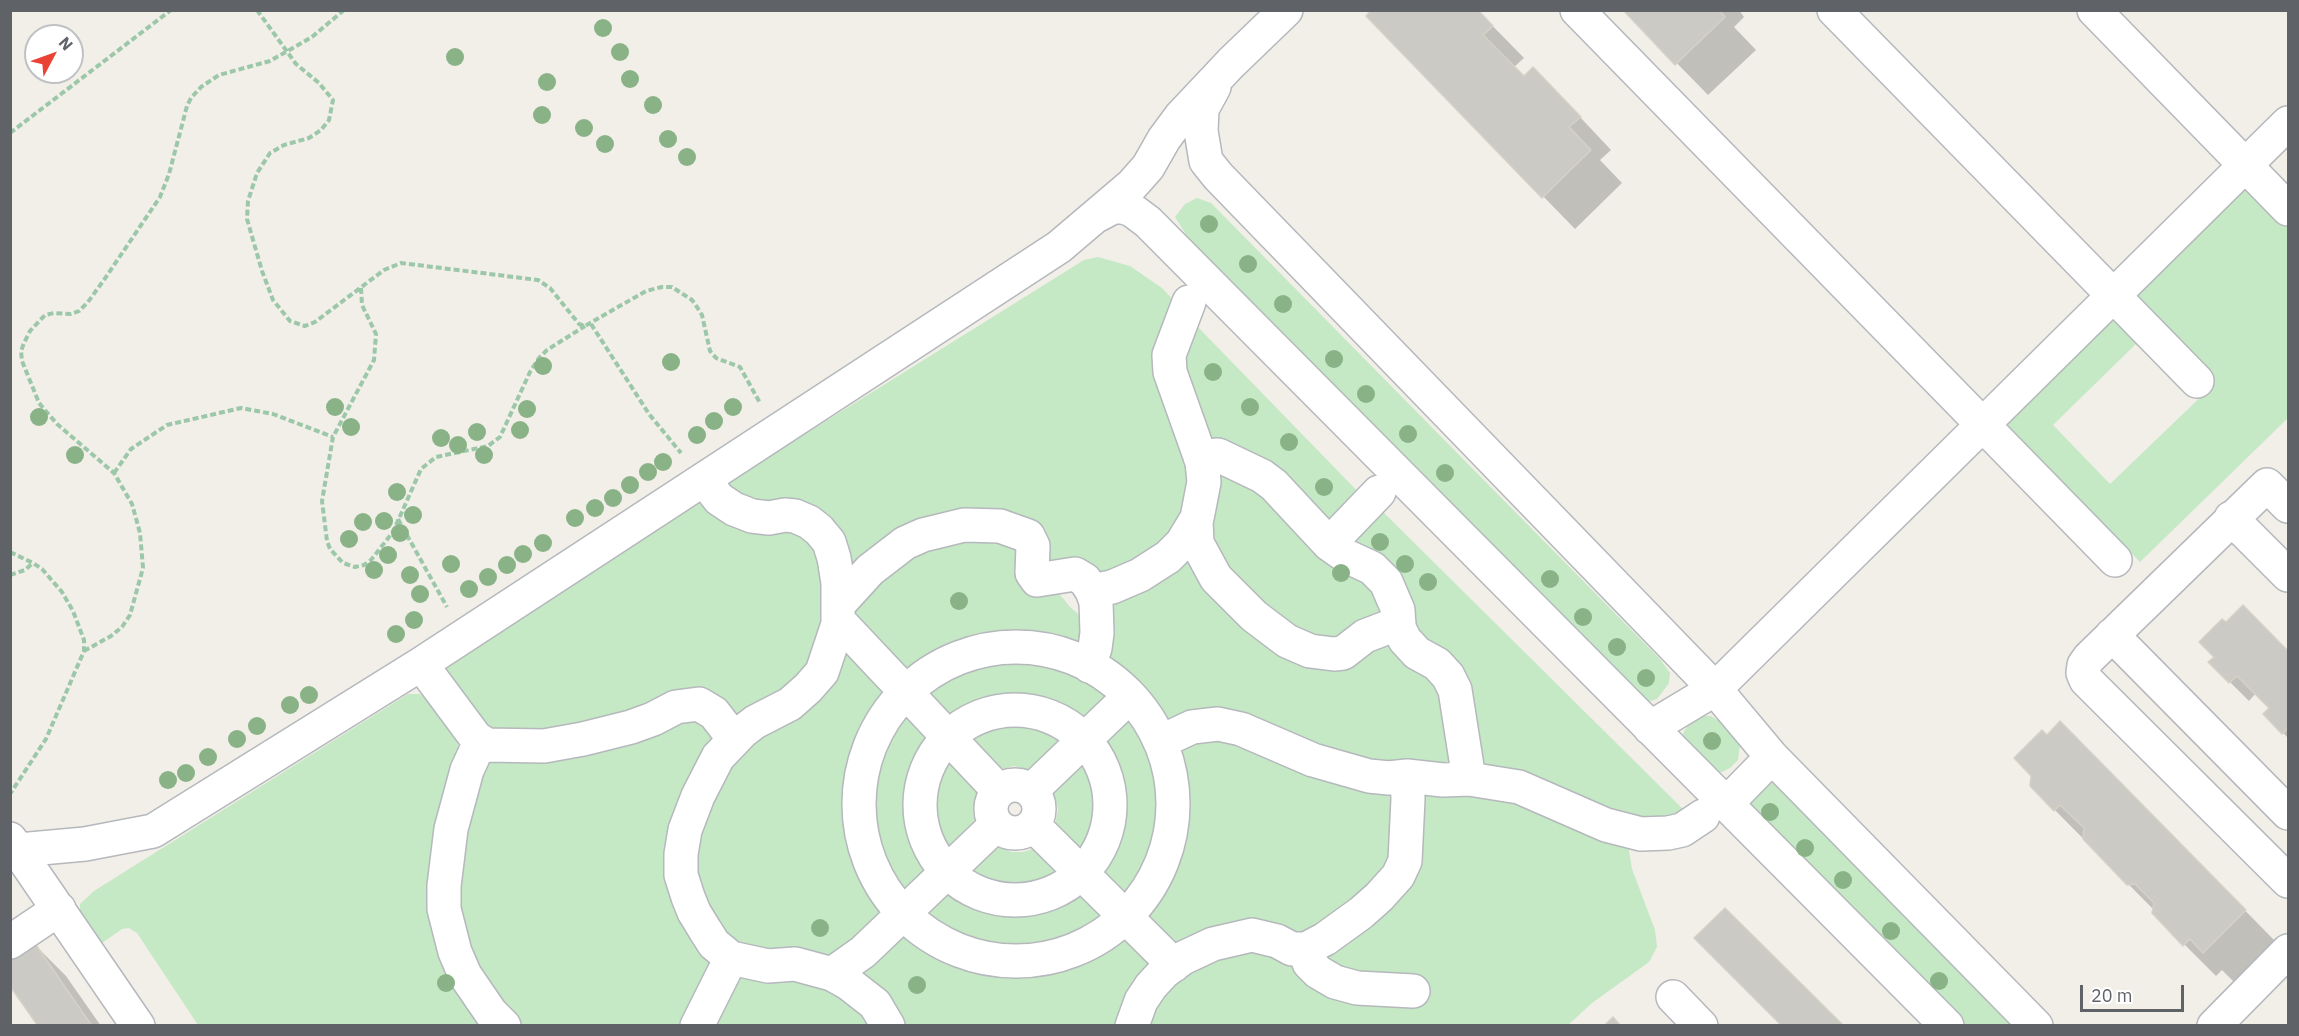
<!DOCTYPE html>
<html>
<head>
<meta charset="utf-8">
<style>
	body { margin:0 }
	#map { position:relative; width:2299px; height:1036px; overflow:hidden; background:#f1efe8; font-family:"IBM Plex Sans",sans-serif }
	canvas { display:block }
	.frame { position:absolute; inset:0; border:12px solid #5f6368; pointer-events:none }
	.north { position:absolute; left:24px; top:24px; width:60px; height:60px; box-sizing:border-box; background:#fff; border:2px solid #bfc1c3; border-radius:50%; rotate:49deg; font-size:16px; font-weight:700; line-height:24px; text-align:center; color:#5f6368 }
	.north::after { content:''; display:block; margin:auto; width:21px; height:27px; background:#ea4335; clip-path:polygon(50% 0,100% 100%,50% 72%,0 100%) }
	.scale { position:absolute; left:2080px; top:985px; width:104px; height:27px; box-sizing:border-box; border:3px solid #5f6368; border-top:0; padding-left:8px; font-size:18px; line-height:21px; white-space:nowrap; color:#5f6368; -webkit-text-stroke:4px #fff; paint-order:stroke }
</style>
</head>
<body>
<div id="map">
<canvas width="2299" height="1036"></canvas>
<div class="frame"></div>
<div class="north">N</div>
<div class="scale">20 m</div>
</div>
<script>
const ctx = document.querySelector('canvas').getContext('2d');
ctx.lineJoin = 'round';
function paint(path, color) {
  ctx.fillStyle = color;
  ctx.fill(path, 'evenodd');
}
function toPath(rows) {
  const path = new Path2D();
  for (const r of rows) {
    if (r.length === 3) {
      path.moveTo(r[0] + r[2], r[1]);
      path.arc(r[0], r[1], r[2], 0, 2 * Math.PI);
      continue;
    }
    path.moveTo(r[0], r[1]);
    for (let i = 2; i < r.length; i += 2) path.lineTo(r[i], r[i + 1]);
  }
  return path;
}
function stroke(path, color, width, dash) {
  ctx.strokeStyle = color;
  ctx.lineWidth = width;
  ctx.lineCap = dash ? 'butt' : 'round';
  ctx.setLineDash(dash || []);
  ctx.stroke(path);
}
paint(toPath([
	[2249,183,2288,223,2288,418,2140,562,2004,422,2114,315,2139,341,2053,425,2110,484,2211,387,2127,301],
	[1197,198,1211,203,1660,659,1670,673,1669,683,1657,699,1647,702,1190,241,1175,217,1185,204],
	[1098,257,1130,266,1162,288,1177,304,1193,451,1188,525,1100,582,1061,570,984,518,857,575,841,560,770,511,726,488,733,479,1084,260],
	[1192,321,1367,501,1340,527,1210,448,1177,353],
	[1217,459,1344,561,1394,615,1323,647,1224,575,1206,514],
	[706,497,787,521,827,556,824,642,789,694,729,719,637,717,491,736,444,670],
	[1377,506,1693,819,1676,828,1483,777,1434,654,1344,535],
	[1008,531,1070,607,1085,620,1077,654,1052,646,1027,642,1001,642,976,646,929,666,909,680,849,621,849,606,896,555],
	[1185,550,1285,646,1376,636,1439,671,1460,769,1395,770,1295,743,1162,734,1140,699,1121,680,1101,665,1105,601],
	[842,630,899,690,887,705,870,731,859,760,853,791,854,822,860,853,872,881,893,914,834,958,753,961,698,908,694,832,705,799],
	[1014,654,1042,657,1082,670,1115,689,1086,733,1060,715,1027,704,1012,704,980,708,970,712,949,727,921,686,949,668,984,657],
	[408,694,420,694,433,705,455,737,459,748,439,848,492,1025,198,1025,137,933,129,928,122,929,102,943,83,918,80,910,80,904,94,891],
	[900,706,940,736,923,758,919,768,913,797,916,827,928,858,939,872,900,908,876,865,865,825,863,797,868,766,873,751,887,722],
	[1129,706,1151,741,1162,775,1165,806,1161,834,1153,861,1129,906,1085,876,1097,863,1111,832,1115,803,1114,786,1108,761,1092,740],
	[679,712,716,727,679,853,714,961,689,1025,509,1025,453,928,477,760],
	[1010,716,1031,717,1056,726,1073,736,1034,772,1014,766,1001,769,963,731,980,723],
	[1705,716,1711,716,1725,725,1740,744,1738,760,1730,768,1722,772,1716,771,1682,739,1684,731,1693,720],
	[1198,731,1399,782,1400,854,1312,942,1181,950,1140,914,1167,869,1175,844,1179,818,1179,793,1175,767,1169,750],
	[946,748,978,792,973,813,980,834,941,858,931,835,928,811,933,773],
	[1090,754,1102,781,1105,797,1105,821,1097,847,1083,868,1055,826,1058,809,1053,791],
	[1773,783,1781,783,2026,1025,1962,1025,1750,808,1750,801,1764,785],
	[1482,787,1627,838,1632,869,1655,930,1657,947,1649,962,1592,1003,1568,1025,1138,1026,1149,997,1221,946,1315,962,1357,927,1416,795],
	[989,843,1012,852,1023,852,1036,848,1072,879,1050,892,1023,898,999,896,980,890,955,874],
	[1084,881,1112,926,1078,944,1038,956,1010,958,979,953,946,941,918,922,947,882,968,898,977,902,1009,908,1039,905,1070,892],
	[904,924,937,948,966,960,996,967,1027,968,1058,964,1087,953,1121,932,1155,960,1124,1026,903,1025,855,970],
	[733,971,807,971,883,1026,703,1026]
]), '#c5e8c5');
paint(toPath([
	[1477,10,1524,58,1514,67,1524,78,1565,101,1611,150,1600,160,1622,183,1575,229,1368,16],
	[1625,10,1739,10,1744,17,1734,27,1756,50,1708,95],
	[2243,607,2288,653,2288,738,2265,714,2271,708,2256,693,2249,701,2210,662,2216,657,2226,624],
	[2047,737,2092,755,2277,943,2236,984,2222,970,2216,976,2184,944,2154,910,2031,786],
	[34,944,66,976,101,1026,40,1026]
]), '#0003');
const building = toPath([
	[1371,10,1478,10,1493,26,1483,35,1524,76,1533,67,1581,117,1569,127,1591,150,1542,198,1366,16,1371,10],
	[1623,10,1719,10,1725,17,1675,65,1623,10],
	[2243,605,2288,651,2288,728,2282,734,2263,714,2269,708,2237,676,2229,683,2208,662,2214,657,2199,642,2222,619,2226,622,2243,605],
	[2060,721,2246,910,2203,953,2190,939,2183,946,2152,913,2154,903,2135,884,2127,885,2083,839,2084,828,2060,805,2054,811,2030,786,2031,776,2014,758,2042,730,2047,735,2060,721],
	[1725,908,1844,1026,1782,1026,1694,938,1725,908],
	[34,942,92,1026,38,1026,10,986,10,958,34,942],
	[1613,1017,1621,1026,1604,1026,1613,1017]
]);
paint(building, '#cccac5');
stroke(building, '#d6d1c6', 1.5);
const minor = toPath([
	[1577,10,2115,560],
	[1834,10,2197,381],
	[2094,10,2288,209],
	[1214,87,1202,109,1201,131,1206,161,1218,176,1715,689,1772,757,2036,1026],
	[1098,215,1113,207,1123,207,1132,210,1148,222,1947,1026],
	[1200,457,1218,455,1262,476,1274,485,1329,544,1346,556,1372,568,1386,582,1398,610,1399,628,1405,640,1417,653,1437,664,1448,676,1455,690,1469,779],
	[709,486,719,499,734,509,752,516,769,518,785,515,795,516,809,522,819,530,829,542,834,558,838,583,838,624,822,672,808,688,790,704,755,722,742,732,718,757,698,796,685,830,681,854,681,875,688,897,694,912,705,930,714,944,731,958,768,966,795,964,832,974,848,983,875,1004,888,1026],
	[2288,506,2267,485,2089,658,2084,665,2083,673,2086,680,2288,881],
	[2231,518,2288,575],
	[1196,521,1197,543,1216,578,1254,616,1287,641,1310,651,1334,654,1343,653,1365,636,1399,623],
	[1329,544,1379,492],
	[1092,591,1112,587,1140,575,1168,557,1182,543,1197,518,1204,482,1202,462,1170,372,1169,355,1189,302],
	[839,604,870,570,905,543,923,535,964,525,1000,526,1028,536,1033,546,1032,573,1037,580,1075,574,1085,580,1092,591,1096,602,1097,633,1095,648,1089,666],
	[838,620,999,791],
	[2112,635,2288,813],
	[1016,804,157],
	[421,664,476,738,487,745,544,746,583,739,631,727,653,719,676,707,699,704,714,713,734,739],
	[1015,805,95],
	[1650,728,1715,689,2288,123],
	[480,742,467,770,451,829,444,886,444,909,455,952,465,975,491,1013,504,1026],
	[1160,742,1192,727,1218,724,1241,729,1313,760,1369,776,1389,778,1407,776,1443,780,1469,779,1519,787,1606,825,1641,834,1668,833,1682,830,1703,816],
	[1015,809,24],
	[1031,791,1129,697],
	[1726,804,1772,757],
	[1033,825,1174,965],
	[10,839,138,1026],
	[19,850,85,844,153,831,421,664,1059,247,1132,185,1148,167,1164,139,1181,116,1231,63,1286,10],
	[10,942,59,909],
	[1306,949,1309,963,1318,972,1335,982,1357,988,1413,991],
	[832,974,863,952,996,825],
	[1673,997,1701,1026],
	[697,1026,731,958],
	[1132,1026,1141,1001,1151,986,1164,972,1183,958,1213,944,1252,935,1277,941,1292,949,1306,949,1325,939,1361,913,1379,897,1398,876,1405,861,1408,799,1407,776],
	[2214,1026,2288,951]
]);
stroke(minor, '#b5b8bc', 36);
stroke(toPath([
	[257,10,296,64,319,83,333,100,329,120,321,130,309,138,284,145,270,153,257,173,248,201,247,219,262,271,273,300,290,321,305,326,315,322,384,270,401,263,538,280,550,288,579,324,585,326,646,291,662,287,672,287,692,300,697,307,702,315,710,351,716,358,740,367,760,403],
	[10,133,171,10],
	[361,288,362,305,376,334,374,360,333,437,322,501,327,541,330,549,343,563,355,567,364,565,371,560,393,532,421,469,436,457,488,446,500,437,530,372,539,358,547,350,585,326],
	[591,324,649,414,681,453],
	[114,473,131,449,167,425,241,408,273,414,333,437],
	[398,519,447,607],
	[10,552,33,563,42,569,62,592,73,611,84,640,84,651,46,739,10,794],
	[10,575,25,570,33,563],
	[84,651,111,636,122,627,130,615,143,568,140,533,132,504,114,473,57,424,39,403,22,361,21,351,24,343,30,331,45,315,54,313,71,314,79,311,88,302,106,277,160,197,169,174,187,106,191,98,201,87,219,75,270,61,312,37,344,10]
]), '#9cc7a9', 4, [6, 3]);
stroke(minor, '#fff', 33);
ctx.fillStyle = '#89b387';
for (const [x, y] of [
	[603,28],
	[620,52],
	[455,57],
	[630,79],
	[547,82],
	[653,105],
	[542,115],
	[584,128],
	[668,139],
	[605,144],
	[687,157],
	[1209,224],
	[1248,264],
	[1283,304],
	[1334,359],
	[671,362],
	[543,366],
	[1213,372],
	[1366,394],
	[335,407],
	[733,407],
	[1250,407],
	[527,409],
	[39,417],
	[714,421],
	[351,427],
	[520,430],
	[477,432],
	[1408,434],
	[697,435],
	[441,438],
	[1289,442],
	[458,445],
	[75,455],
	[484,455],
	[663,462],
	[648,472],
	[1445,473],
	[630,485],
	[1324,487],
	[397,492],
	[613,498],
	[595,508],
	[413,515],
	[575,518],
	[384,521],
	[363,522],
	[400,533],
	[349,539],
	[1380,542],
	[543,543],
	[523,554],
	[388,555],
	[451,564],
	[1405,564],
	[507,565],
	[374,570],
	[1341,573],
	[410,575],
	[488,577],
	[1550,579],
	[1428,582],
	[469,589],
	[420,594],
	[959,601],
	[1583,617],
	[414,620],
	[396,634],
	[1617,647],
	[1646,678],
	[309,695],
	[290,705],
	[257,726],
	[237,739],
	[1712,741],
	[208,757],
	[186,773],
	[168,780],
	[1770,812],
	[1805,848],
	[1843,880],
	[820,928],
	[1891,931],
	[1939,981],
	[446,983],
	[917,985]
]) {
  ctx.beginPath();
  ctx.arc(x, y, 9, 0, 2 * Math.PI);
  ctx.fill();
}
</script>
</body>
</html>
